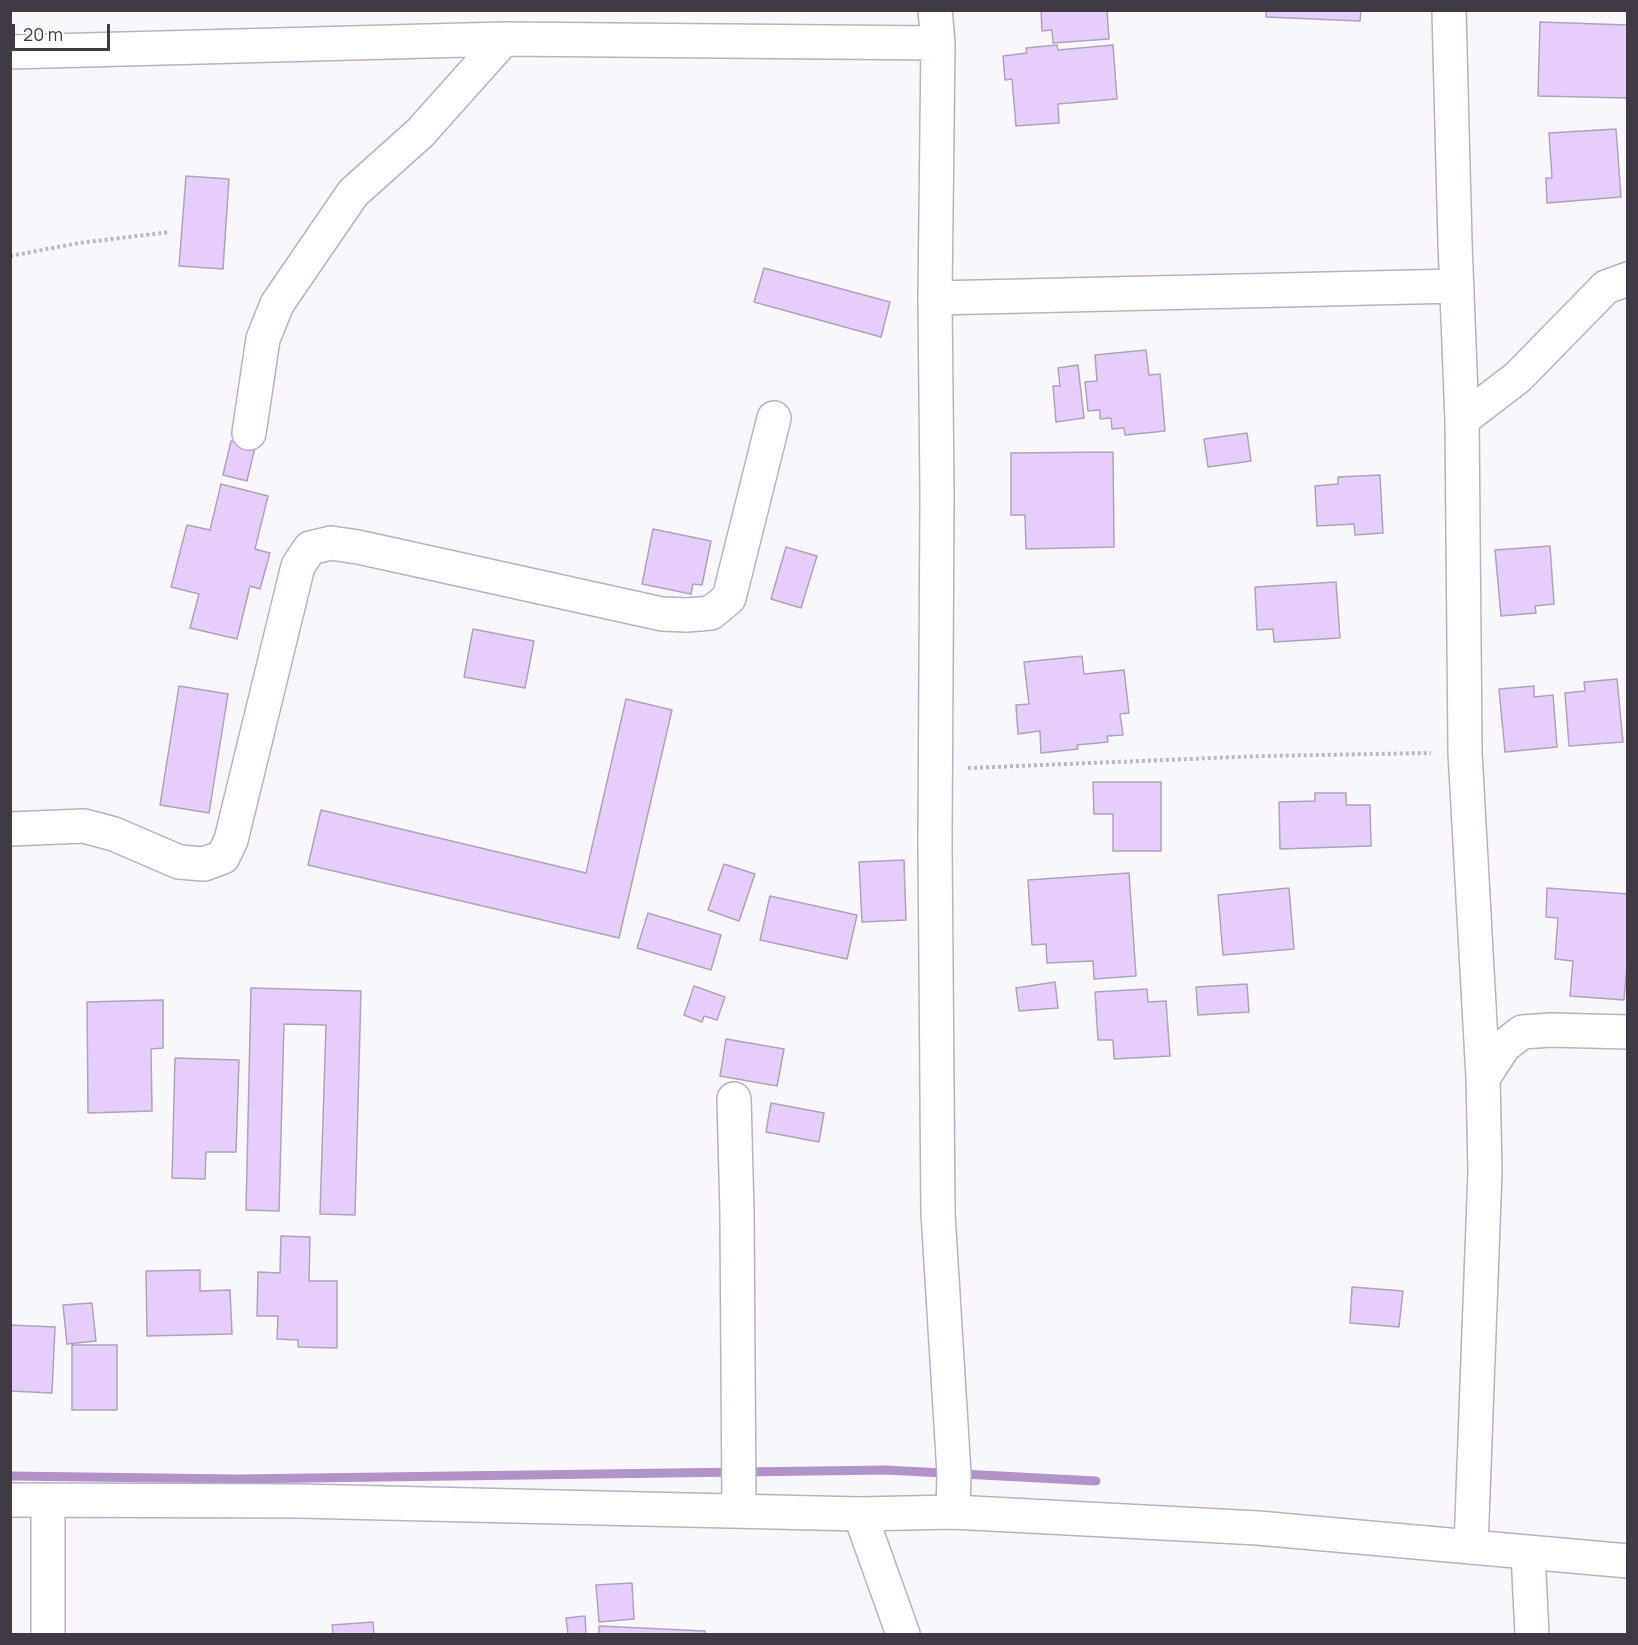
<!DOCTYPE html>
<html>
<head>
<meta charset="utf-8">
<style>
	body { margin:0 }
	#map { position:relative; width:1638px; height:1645px; overflow:hidden; background:#f9f7fc; font-family:Manrope,sans-serif }
	canvas { display:block }
	.frame { position:absolute; inset:0; border:12px solid #3f3a43; pointer-events:none }
	.scale { position:absolute; left:12px; top:24px; width:98px; height:27px; box-sizing:border-box; border:3px solid #3f3a43; border-top:0; padding-left:8px; font-size:18px; line-height:21px; white-space:nowrap; color:#3f3a43; -webkit-text-stroke:4px #fff; paint-order:stroke }
</style>
</head>
<body>
<div id="map">
<canvas width="1638" height="1645"></canvas>
<div class="frame"></div>
<div class="scale">20 m</div>
</div>
<script>
const ctx = document.querySelector('canvas').getContext('2d');
ctx.lineJoin = 'round';
function toPath(rows) {
  const path = new Path2D();
  for (const r of rows) {
    path.moveTo(r[0], r[1]);
    for (let i = 2; i < r.length; i += 2) path.lineTo(r[i], r[i + 1]);
  }
  return path;
}
function stroke(path, color, width, dash) {
  ctx.strokeStyle = color;
  ctx.lineWidth = width;
  ctx.lineCap = dash ? 'butt' : 'round';
  ctx.setLineDash(dash || []);
  ctx.stroke(path);
}
function paint(path, color) {
  ctx.fillStyle = color;
  ctx.fill(path, 'evenodd');
}
stroke(toPath([
	[10,1476,238,1479,886,1470,1096,1481]
]), '#b193c9', 9);
const building = toPath([
	[1041,10,1107,10,1109,39,1053,43,1052,30,1042,31,1041,10],
	[1266,10,1361,10,1360,21,1266,17,1266,10],
	[1540,22,1628,25,1628,98,1538,96,1540,22],
	[1057,45,1058,50,1113,45,1117,99,1058,104,1059,123,1016,126,1012,79,1005,80,1003,56,1027,53,1026,48,1057,45],
	[1616,129,1621,197,1547,203,1546,178,1552,178,1549,133,1616,129],
	[186,176,229,179,223,269,179,266,186,176],
	[764,268,890,302,881,337,754,302,764,268],
	[1146,350,1149,375,1160,374,1165,431,1125,435,1124,428,1112,429,1111,418,1100,419,1100,410,1088,411,1085,382,1097,381,1095,355,1146,350],
	[1078,365,1084,418,1056,422,1053,386,1060,386,1058,368,1078,365],
	[1247,433,1251,461,1208,467,1204,439,1247,433],
	[231,441,255,447,247,481,223,475,231,441],
	[1113,452,1114,547,1026,549,1025,515,1011,515,1011,453,1113,452],
	[1380,475,1383,533,1355,535,1354,524,1317,526,1315,486,1338,484,1338,477,1380,475],
	[221,484,268,496,255,549,270,553,260,589,250,586,237,639,190,628,199,594,171,587,187,525,210,530,221,484],
	[653,529,711,541,702,585,693,584,691,594,642,584,653,529],
	[1550,546,1554,604,1535,606,1536,613,1501,616,1495,550,1550,546],
	[786,547,817,556,801,608,771,599,786,547],
	[1336,582,1340,638,1274,642,1273,629,1257,630,1255,587,1336,582],
	[473,629,534,641,525,688,464,677,473,629],
	[1082,656,1084,674,1124,670,1129,713,1120,714,1123,735,1107,736,1108,742,1077,745,1078,749,1041,753,1040,731,1018,734,1016,705,1029,704,1024,662,1082,656],
	[1617,679,1623,742,1569,746,1565,693,1585,691,1584,682,1617,679],
	[179,686,228,694,209,813,160,805,179,686],
	[1534,686,1534,697,1553,695,1557,747,1505,752,1499,689,1534,686],
	[626,699,672,710,619,938,308,865,321,810,586,873,626,699],
	[1093,782,1161,782,1161,851,1113,851,1113,814,1094,814,1093,782],
	[1315,793,1346,793,1346,805,1370,805,1371,846,1280,849,1279,802,1315,801,1315,793],
	[904,860,906,920,862,922,859,862,904,860],
	[724,864,755,874,739,921,708,910,724,864],
	[1129,873,1136,976,1094,979,1093,961,1047,963,1046,944,1032,945,1028,880,1129,873],
	[1289,888,1294,949,1223,955,1218,895,1289,888],
	[1547,888,1628,894,1628,952,1624,1000,1570,996,1573,961,1555,959,1558,918,1546,917,1547,888],
	[770,896,857,915,847,959,760,940,770,896],
	[648,913,721,935,711,970,637,948,648,913],
	[1055,982,1058,1008,1019,1011,1016,988,1055,982],
	[1247,984,1249,1012,1198,1015,1196,987,1247,984],
	[694,986,725,997,717,1020,704,1016,702,1022,684,1015,694,986],
	[251,988,361,991,355,1215,320,1214,326,1025,284,1024,279,1211,246,1210,251,988],
	[1147,989,1148,1002,1166,1001,1170,1056,1114,1059,1113,1040,1098,1040,1095,992,1147,989],
	[163,1000,163,1048,151,1049,152,1111,88,1113,87,1002,163,1000],
	[726,1039,784,1049,777,1086,720,1076,726,1039],
	[175,1058,239,1060,236,1152,206,1152,205,1179,172,1178,175,1058],
	[771,1103,824,1113,819,1142,766,1132,771,1103],
	[281,1236,310,1237,309,1281,337,1281,337,1348,298,1347,298,1340,277,1339,278,1316,257,1316,258,1272,280,1273,281,1236],
	[200,1270,200,1291,230,1290,232,1334,147,1336,146,1271,200,1270],
	[1352,1287,1403,1291,1399,1327,1350,1323,1352,1287],
	[92,1303,96,1341,67,1344,63,1305,92,1303],
	[10,1325,55,1327,52,1393,10,1391,10,1325],
	[72,1345,117,1345,117,1410,72,1410,72,1345],
	[632,1583,634,1619,599,1622,596,1585,632,1583],
	[585,1616,586,1634,568,1634,566,1618,585,1616],
	[373,1622,374,1634,333,1634,332,1625,373,1622],
	[599,1626,705,1631,705,1634,599,1634,599,1626]
]);
paint(building, '#e6cdfb');
stroke(building, '#aea3b8', 1.5);
const minor = toPath([
	[935,10,938,43,935,298,937,494,935,842,938,1213,954,1474,953,1512],
	[1449,10,1455,243,1462,420,1465,752,1483,1078,1485,1171,1471,1547],
	[10,52,504,39,938,43],
	[935,298,1457,286],
	[1462,420,1518,377,1606,287,1628,279],
	[249,433,263,339,277,304,353,193,420,133,504,39],
	[10,829,84,826,114,834,179,862,204,864,223,857,231,840,298,566,310,548,331,543,358,547,662,614,687,615,711,613,729,598,774,418],
	[1483,1078,1504,1046,1522,1032,1551,1030,1628,1032],
	[734,1099,737,1212,739,1510],
	[860,1514,903,1634],
	[1528,1553,1532,1634],
	[48,1634,48,1501]
]);
const major = toPath([
	[10,1500,298,1501,860,1514,953,1512,1258,1528,1628,1561]
]);
stroke(minor, '#bbafc5', 36);
stroke(major, '#bbafc5', 36);
stroke(toPath([
	[10,256,79,243,170,232],
	[968,768,1262,756,1431,753]
]), '#bbb8be', 4, [3, 3]);
stroke(minor, '#fff', 33);
stroke(major, '#fff', 33);
</script>
</body>
</html>
